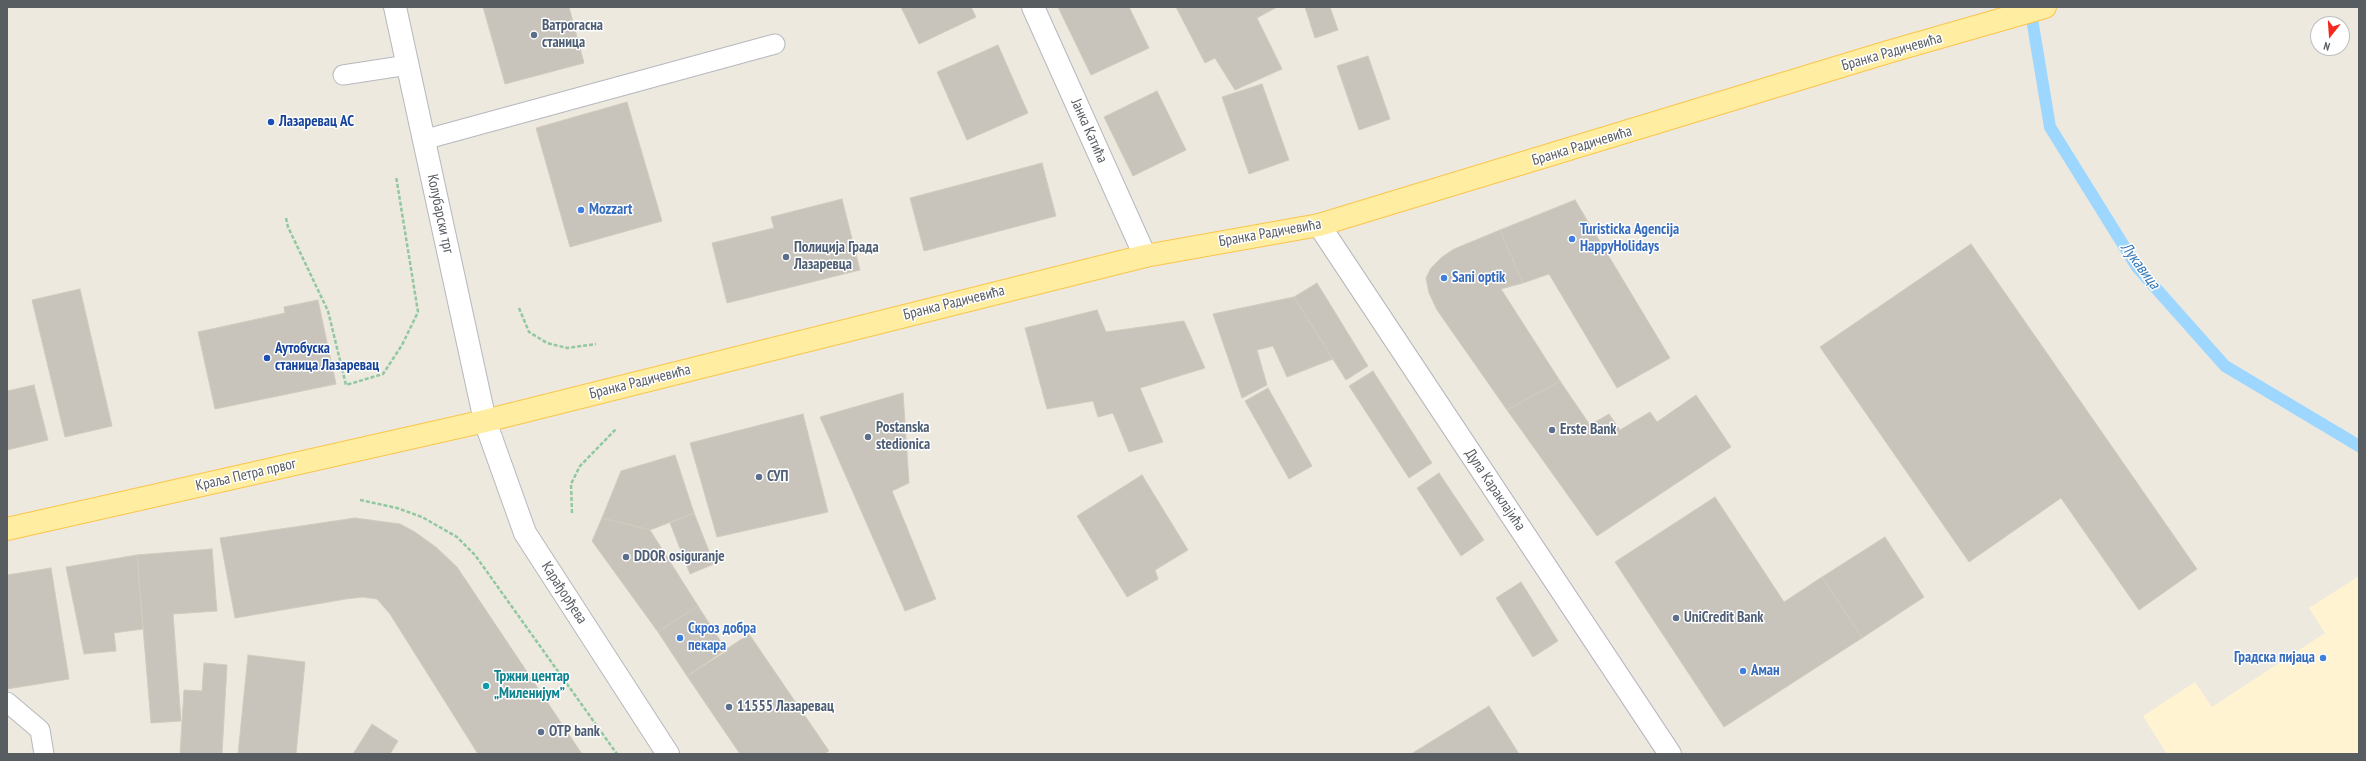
<!DOCTYPE html>
<html>
<head>
<meta charset="utf-8">
<style>
	body { margin:0 }
	#map { position:relative; width:2366px; height:761px; overflow:hidden; background:#ede9df; font-family:"PT Sans Narrow",sans-serif }
	canvas { display:block }
	.frame { position:absolute; inset:0; border:8px solid #585d62; pointer-events:none }
	.north { position:absolute; left:2310px; top:16px; width:40px; height:40px; box-sizing:border-box; background:#fff; border:1px solid #bcbec0; border-radius:50%; rotate:197deg; font-size:11px; font-weight:700; line-height:16px; text-align:center; color:#585d62 }
	.north::after { content:''; display:block; margin:auto; width:14px; height:18px; background:#f5281d; clip-path:polygon(50% 0,100% 100%,50% 72%,0 100%) }
</style>
</head>
<body>
<div id="map">
<canvas width="2366" height="761"></canvas>
<div class="frame"></div>
<div class="north">N</div>
</div>
<script>
const ctx = document.querySelector('canvas').getContext('2d');
ctx.lineJoin = 'round';
function paint(path, color) {
  ctx.fillStyle = color;
  ctx.fill(path, 'evenodd');
}
function toPath(rows) {
  const path = new Path2D();
  for (const r of rows) {
    path.moveTo(r[0], r[1]);
    for (let i = 2; i < r.length; i += 2) path.lineTo(r[i], r[i + 1]);
  }
  return path;
}
function stroke(path, color, width, dash) {
  ctx.strokeStyle = color;
  ctx.lineWidth = width;
  ctx.lineCap = dash ? 'butt' : 'round';
  ctx.setLineDash(dash || []);
  ctx.stroke(path);
}
function drawText(font, color, halo, rows, align = 'center') {
  ctx.font = font + ' "PT Sans Narrow",sans-serif';
  ctx.lineWidth = 3;
  ctx.setLineDash([]);
  ctx.textBaseline = 'middle';
  ctx.strokeStyle = halo;
  ctx.fillStyle = color;
  for (const [text, x, y, turn = 0] of rows) {
    ctx.save();
    ctx.translate(x, y);
    ctx.rotate((+turn || 0) * Math.PI / 180);
    ctx.textAlign = isNaN(turn) ? turn : align;
    if (halo) ctx.strokeText(text, 0, 0);
    ctx.fillText(text, 0, 0);
    ctx.restore();
  }
}
paint(toPath([
	[2359,576,2359,754,2167,754,2143,716,2195,682,2212,707,2325,633,2309,608]
]), '#fff3d2');
stroke(toPath([
	[2030,7,2050,127,2137,267,2225,366,2359,446]
]), '#9dd7ff', 12);
const building = toPath([
	[483,7,569,7,584,63,505,84,483,7],
	[901,7,971,7,976,17,919,44,901,7],
	[1058,7,1129,7,1149,48,1091,75,1058,7],
	[1176,7,1277,7,1257,18,1282,69,1235,90,1215,58,1205,63,1176,7],
	[1305,7,1330,7,1338,30,1315,38,1305,7],
	[998,45,1028,113,967,140,937,72,998,45],
	[1368,56,1390,119,1359,130,1337,66,1368,56],
	[1262,84,1289,160,1249,174,1222,97,1262,84],
	[1157,91,1186,150,1133,176,1104,117,1157,91],
	[627,102,662,221,570,247,536,128,627,102],
	[1042,163,1056,216,924,251,910,198,1042,163],
	[842,199,860,270,727,303,712,243,774,228,771,217,842,199],
	[1575,200,1670,358,1617,388,1549,274,1523,283,1500,230,1575,200],
	[1500,230,1523,283,1501,289,1560,381,1507,410,1437,310,1429,293,1426,278,1431,268,1442,257,1454,249,1500,230],
	[1971,244,2197,569,2139,610,2061,498,1969,562,1820,347,1971,244],
	[1317,283,1368,366,1346,380,1294,297,1317,283],
	[80,289,112,426,65,437,32,300,80,289],
	[1294,297,1333,359,1287,377,1273,346,1257,350,1267,385,1242,398,1213,314,1294,297],
	[318,300,336,384,215,409,198,332,285,313,284,307,318,300],
	[1097,310,1106,332,1184,321,1205,368,1140,388,1163,442,1129,452,1113,413,1098,417,1093,401,1047,409,1025,328,1097,310],
	[1373,371,1432,463,1409,478,1349,386,1373,371],
	[1560,381,1590,425,1609,414,1620,430,1650,412,1657,422,1696,395,1731,447,1597,536,1507,410,1560,381],
	[34,385,48,440,7,450,7,391,34,385],
	[1268,388,1312,466,1289,479,1245,401,1268,388],
	[903,393,909,483,892,491,936,599,905,611,820,417,903,393],
	[803,414,828,512,717,537,690,443,803,414],
	[675,455,694,513,650,530,602,518,621,471,675,455],
	[1439,473,1484,540,1461,556,1417,488,1439,473],
	[1142,475,1188,550,1155,570,1158,579,1127,597,1077,516,1142,475],
	[1715,497,1784,602,1822,577,1862,638,1724,727,1615,562,1715,497],
	[694,513,714,564,690,574,670,523,694,513],
	[355,518,400,524,415,532,437,548,457,567,582,754,478,754,390,614,377,599,363,597,346,599,235,618,220,538,355,518],
	[602,518,650,530,698,606,658,632,592,541,602,518],
	[1885,537,1924,597,1862,638,1822,577,1885,537],
	[212,549,217,611,173,614,181,721,151,723,137,555,212,549],
	[137,555,143,629,114,633,116,651,84,654,66,567,137,555],
	[51,568,69,679,7,689,7,575,51,568],
	[1521,582,1558,641,1533,657,1496,598,1521,582],
	[698,606,727,651,687,676,658,632,698,606],
	[749,634,829,751,824,754,740,754,687,676,749,634],
	[248,655,305,662,296,754,238,754,248,655],
	[204,663,227,665,222,754,180,754,184,690,202,691,204,663],
	[1489,706,1519,754,1411,754,1489,706],
	[372,724,398,741,390,754,353,754,372,724]
]);
paint(building, '#c8c4bc');
stroke(building, '#d2cbbd', 1);
const service = toPath([
	[343,75,408,65],
	[423,140,775,44],
	[7,702,40,730,44,754]
]);
const minor = toPath([
	[1033,7,1145,256],
	[485,421,525,533,668,754]
]);
const tertiary = toPath([
	[395,7,485,421],
	[1319,225,1670,754]
]);
const primary = toPath([
	[7,529,485,421,1145,256,1319,225,1888,52,2045,7]
]);
stroke(service, '#b5b8bd', 21);
stroke(minor, '#b5b8bd', 24);
stroke(tertiary, '#b5b8bd', 24);
stroke(primary, '#fbc54a', 24);
stroke(toPath([
	[286,218,288,227,328,311,346,385,383,374,402,345,418,312,396,176],
	[519,308,529,332,547,343,567,348,596,344],
	[360,500,397,508,422,517,457,537,475,555,617,754],
	[572,513,571,484,580,466,616,429]
]), '#92c8a0', 2.5, [4, 2]);
stroke(service, '#fff', 19);
stroke(minor, '#fff', 22);
stroke(tertiary, '#fff', 22);
stroke(primary, '#ffeea2', 22);
for (const [x, y, r, color] of [
	[534,35,4,"#5c6f8a"],
	[271,122,4,"#1a4fb4"],
	[581,210,4,"#3f7fe0"],
	[1572,239,4,"#3f7fe0"],
	[786,257,4,"#5c6f8a"],
	[1444,278,4,"#3f7fe0"],
	[267,358,4,"#1a4fb4"],
	[1552,430,4,"#5c6f8a"],
	[868,437,4,"#5c6f8a"],
	[759,477,4,"#5c6f8a"],
	[626,557,4,"#5c6f8a"],
	[1676,618,4,"#5c6f8a"],
	[680,638,4,"#3f7fe0"],
	[2323,658,4,"#3f7fe0"],
	[1743,671,4,"#3f7fe0"],
	[486,686,4,"#0f9aa8"],
	[729,707,4,"#5c6f8a"],
	[541,732,4,"#5c6f8a"]
]) {
  const dot = new Path2D();
  dot.arc(x, y, r, 0, 2 * Math.PI);
  ctx.fillStyle = color;
  ctx.fill(dot);
  stroke(dot, '#fff', 1.5);
}
drawText('bold 15px', '#4e5e75', '#fff', [
	["Ватрогасна",542,26],
	["станица",542,43],
	["Полиција Града",794,248],
	["Лазаревца",794,265],
	["Postanska",876,428],
	["stedionica",876,445],
	["Erste Bank",1560,430],
	["СУП",767,477],
	["DDOR osiguranje",634,557],
	["UniCredit Bank",1684,618],
	["11555 Лазаревац",737,707],
	["OTP bank",549,732]
], 'left');
drawText('15px', '#585d62', '#fff', [
	["Бранка Радичевића",1892,52,-16],
	["Јанка Катића",1089,131,66],
	["Бранка Радичевића",1582,146,-17],
	["Колубарски трг",440,214,78],
	["Бранка Радичевића",1270,233,-10],
	["Бранка Радичевића",954,303,-14],
	["Бранка Радичевића",640,382,-14],
	["Краља Петра првог",246,475,-13],
	["Дула Караклајића",1495,490,56],
	["Карађорђева",564,593,57]
]);
drawText('bold 15px', '#164399', '#fff', [
	["Лазаревац АС",279,122],
	["Аутобуска",275,349],
	["станица Лазаревац",275,366]
], 'left');
drawText('bold 15px', '#366cbe', '#fff', [
	["Mozzart",589,210],
	["Turisticka Agencija",1580,230],
	["HappyHolidays",1580,247],
	["Sani optik",1452,278],
	["Скроз добра",688,629],
	["пекара",688,646],
	["Градска пијаца",2315,658,"right"],
	["Аман",1751,671]
], 'left');
drawText('bold 15px', '#0d838f', '#fff', [
	["Тржни центар",494,677],
	["„Миленијум”",494,694]
], 'left');
drawText('italic 16px', '#3478b8', '#fff', [
	["Лукавица",2140,266,53]
]);
</script>
</body>
</html>
